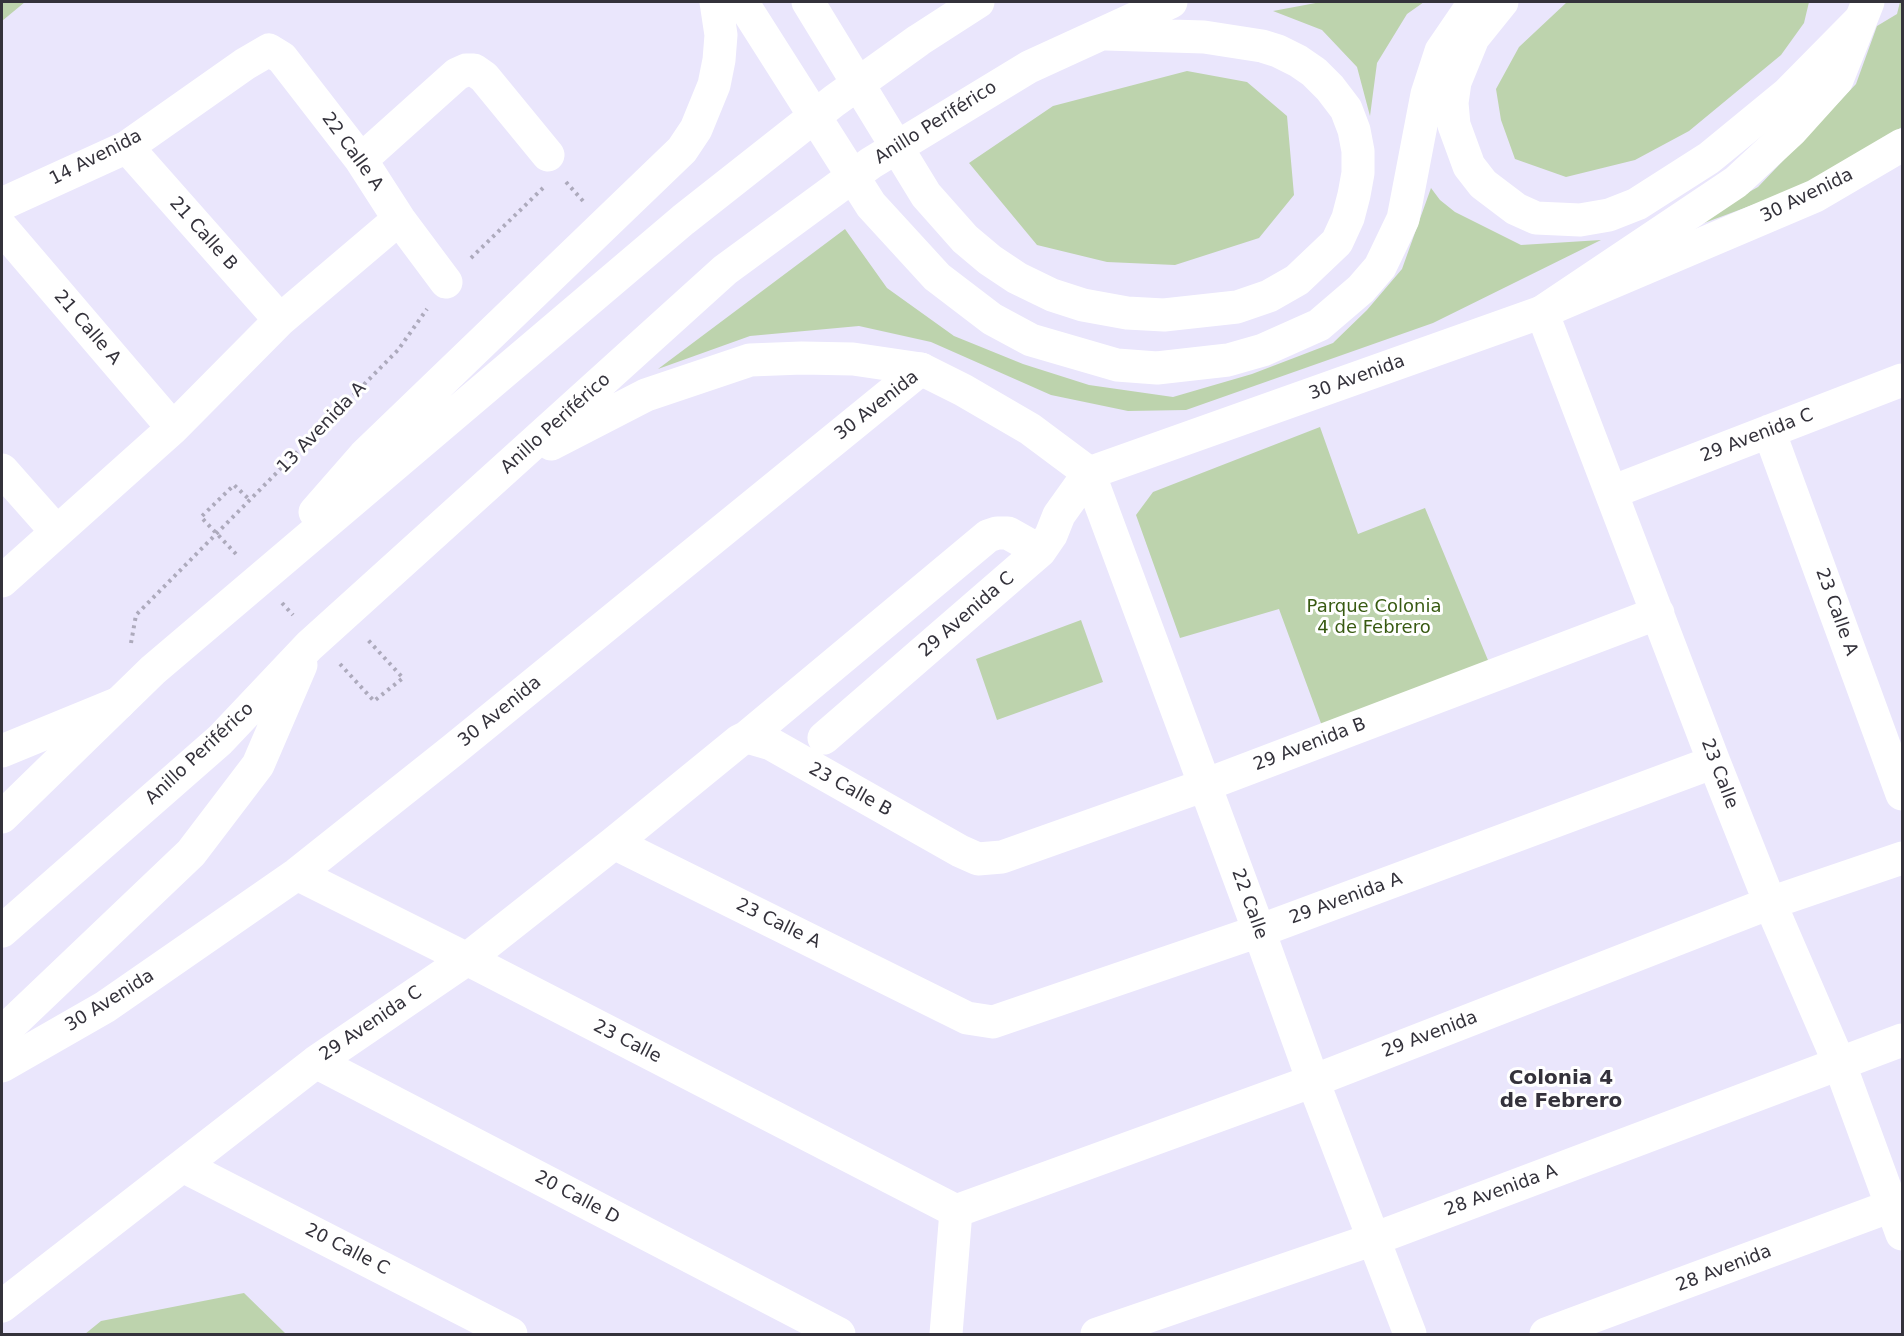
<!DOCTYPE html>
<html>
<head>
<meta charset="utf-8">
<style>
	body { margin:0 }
	#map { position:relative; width:1904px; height:1336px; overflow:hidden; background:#eae6fc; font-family:"DejaVu Sans",sans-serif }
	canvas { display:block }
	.frame { position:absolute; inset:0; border:3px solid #34323b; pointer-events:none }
</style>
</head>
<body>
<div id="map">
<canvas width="1904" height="1336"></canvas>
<div class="frame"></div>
</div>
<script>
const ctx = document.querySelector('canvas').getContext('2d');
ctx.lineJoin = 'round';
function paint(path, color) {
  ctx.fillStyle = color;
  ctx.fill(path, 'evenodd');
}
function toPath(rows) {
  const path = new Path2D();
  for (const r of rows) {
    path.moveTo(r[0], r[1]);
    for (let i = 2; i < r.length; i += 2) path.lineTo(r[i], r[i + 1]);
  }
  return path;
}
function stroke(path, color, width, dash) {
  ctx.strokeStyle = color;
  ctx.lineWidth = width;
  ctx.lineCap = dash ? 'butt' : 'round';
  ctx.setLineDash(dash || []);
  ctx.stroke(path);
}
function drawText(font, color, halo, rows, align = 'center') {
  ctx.font = font + ' "DejaVu Sans",sans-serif';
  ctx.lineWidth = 6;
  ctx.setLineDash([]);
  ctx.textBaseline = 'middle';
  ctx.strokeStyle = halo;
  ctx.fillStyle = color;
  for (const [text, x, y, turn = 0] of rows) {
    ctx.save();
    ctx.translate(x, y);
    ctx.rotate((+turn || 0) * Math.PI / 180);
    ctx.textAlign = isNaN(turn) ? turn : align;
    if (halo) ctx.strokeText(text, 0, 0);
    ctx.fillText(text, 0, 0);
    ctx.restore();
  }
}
paint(toPath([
	[2,2,25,2,2,21],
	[1321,2,1424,2,1407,14,1377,63,1370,116,1357,67,1322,30,1273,11],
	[1567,2,1809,2,1804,23,1781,55,1689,131,1635,160,1566,177,1515,159,1501,120,1496,89,1519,47],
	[1900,2,1902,2,1902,127,1806,185,1672,235,1758,187,1856,84,1877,26,1897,14],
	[1187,71,1247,82,1287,116,1294,195,1259,238,1175,265,1107,262,1037,245,969,163,1053,106],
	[1431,188,1440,200,1455,212,1521,245,1601,240,1433,323,1186,410,1128,411,1051,395,931,342,859,326,750,336,658,369,845,229,887,288,954,336,1023,364,1089,385,1173,397,1252,374,1333,343,1367,310,1402,269],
	[1320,427,1358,534,1425,508,1490,665,1322,726,1279,609,1180,638,1136,515,1153,492],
	[1081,620,1103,682,997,720,976,659],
	[244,1293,286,1334,85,1334,101,1321]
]), '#bdd3ad');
stroke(toPath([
	[566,182,583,201],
	[471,258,543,188],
	[236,554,201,517,234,485,250,500],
	[282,603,293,615],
	[131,643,136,615,398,350,427,309],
	[340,664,374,701,403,678,367,639]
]), '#adaabc', 4, [3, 4.5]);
stroke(toPath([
	[127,147,280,320],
	[361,160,457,74,466,70,474,70,484,77,548,155],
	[2,204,127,147,245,64,269,50,282,58,361,160,399,219,446,282],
	[2,228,173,428],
	[1542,312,1714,762,1770,903,1840,1065,1902,1234],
	[1769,431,1902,794],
	[2,470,56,531],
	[1089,473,1259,931,1313,1081,1410,1334],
	[1612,492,1902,380],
	[2,581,173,428,280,320,399,219],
	[747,737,988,536,997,533,1008,533,1040,551],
	[824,738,1040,551,1051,535,1059,515,1089,473],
	[2,751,119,703],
	[614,843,967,1018,993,1022,1259,931,1714,762],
	[297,874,467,959,956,1211],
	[316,1062,839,1334],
	[2,1066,105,1007,297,874,453,750,921,369,963,390,1030,429,1089,473,1542,312,1815,196,1902,145],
	[183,1166,511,1334],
	[956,1211,1313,1081,1770,903,1902,858],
	[2,1306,316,1062,467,959,614,843,739,741,747,737,771,744,960,851,978,859,1002,857,1205,785,1658,613],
	[946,1334,956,1211],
	[1097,1334,1374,1239,1902,1040],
	[1546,1334,1902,1202]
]), '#fff', 33);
stroke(toPath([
	[1542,312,1736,182,1791,131,1837,80,1868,2]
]), '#fff', 33);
stroke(toPath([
	[742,2,871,205,937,277,992,319,1031,340,1117,365,1157,368,1228,360,1263,350,1319,325,1361,289,1380,267,1403,219,1427,94,1441,51,1469,10,1478,2],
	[808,2,926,195,965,239,990,260,1017,278,1052,295,1083,305,1127,313,1164,315,1237,307,1269,296,1297,280,1337,242,1348,218,1354,195,1358,173,1358,151,1354,130,1346,109,1330,88,1314,72,1298,61,1278,51,1262,46,1204,37,1106,34],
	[1502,2,1473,38,1455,82,1452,103,1454,125,1469,166,1483,184,1516,209,1536,218,1580,220,1609,215,1637,204,1709,158,1787,94,1860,20],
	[551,444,646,395,750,360,802,358,853,359,921,369],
	[315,512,364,456,682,150,696,129,714,85,719,60,721,35,716,2],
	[2,817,153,670,683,220,834,101,919,40,978,2],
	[2,931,220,740,309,646,725,270,871,163,1029,67,1171,2],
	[2,1033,191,853,258,765,301,665]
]), '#fff', 33);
drawText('18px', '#34323b', '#fff', [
	["Anillo Periférico",936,123,-32],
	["22 Calle A",352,152,54],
	["14 Avenida",96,158,-27],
	["30 Avenida",1807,196,-26],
	["21 Calle B",203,234,48],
	["21 Calle A",87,328,49],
	["30 Avenida",1357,378,-20],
	["30 Avenida",877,406,-38],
	["Anillo Periférico",556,424,-42],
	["13 Avenida A",322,428,-46],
	["29 Avenida C",1757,436,-21],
	["23 Calle A",1836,612,70],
	["29 Avenida C",967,615,-41],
	["30 Avenida",500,712,-39],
	["29 Avenida B",1310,745,-21],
	["Anillo Periférico",200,754,-43],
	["23 Calle",1719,774,69],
	["23 Calle B",850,790,29],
	["29 Avenida A",1346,899,-20],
	["22 Calle",1249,904,70],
	["23 Calle A",778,924,26],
	["30 Avenida",110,1001,-32],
	["29 Avenida C",371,1024,-34],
	["29 Avenida",1430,1035,-21],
	["23 Calle",627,1042,27],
	["28 Avenida A",1501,1191,-20],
	["20 Calle D",577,1198,28],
	["20 Calle C",347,1250,27],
	["28 Avenida",1724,1269,-21]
]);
drawText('18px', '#385a12', '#fff', [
	["Parque Colonia",1374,607],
	["4 de Febrero",1374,628]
]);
drawText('bold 20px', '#34323b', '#fff', [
	["Colonia 4",1561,1079],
	["de Febrero",1561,1102]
]);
</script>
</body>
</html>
